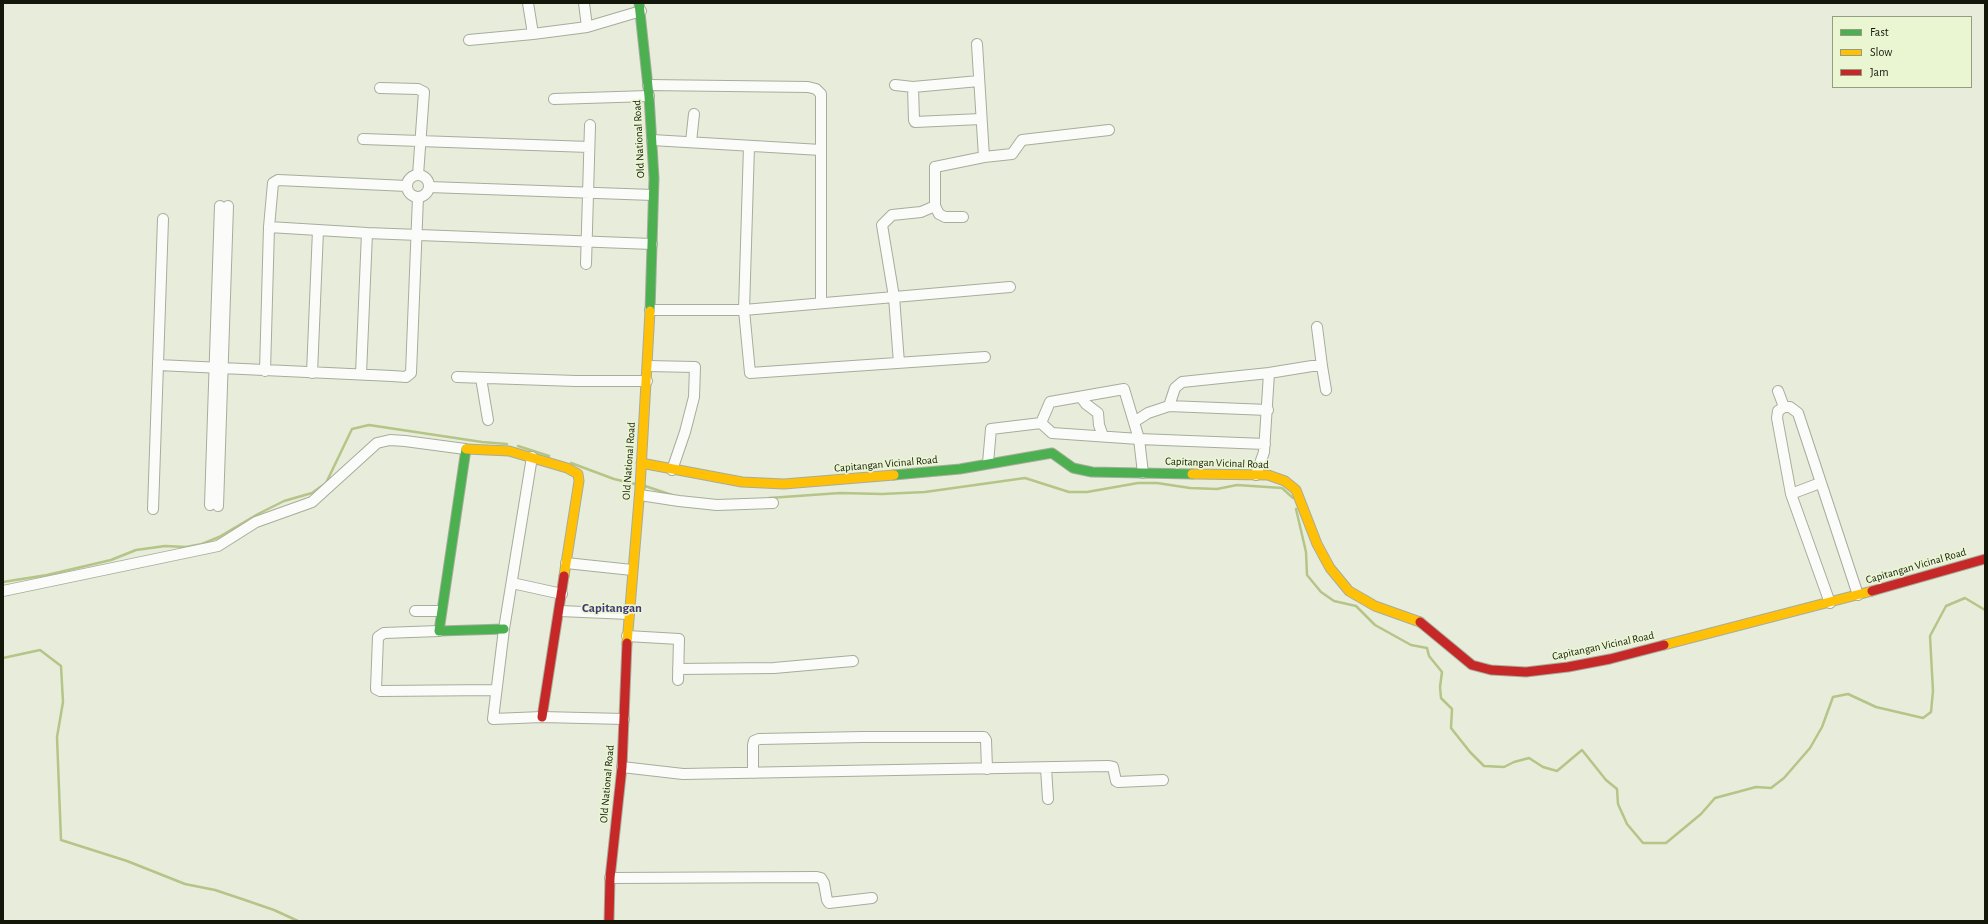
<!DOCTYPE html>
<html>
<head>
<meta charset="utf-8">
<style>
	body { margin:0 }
	#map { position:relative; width:1988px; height:924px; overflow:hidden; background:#e7edda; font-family:"Alegreya Sans",sans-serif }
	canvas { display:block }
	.frame { position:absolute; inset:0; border:4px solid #13170a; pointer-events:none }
	.legend { position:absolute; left:1832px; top:16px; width:140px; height:72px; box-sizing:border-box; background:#eaf5d2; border:1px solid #949c82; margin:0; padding:5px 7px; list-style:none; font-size:12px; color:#13170a }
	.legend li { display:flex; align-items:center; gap:8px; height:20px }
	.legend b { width:20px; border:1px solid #949c82 }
</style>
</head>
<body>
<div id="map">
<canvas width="1988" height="924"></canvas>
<div class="frame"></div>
<ul class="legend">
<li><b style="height:5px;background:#4caf50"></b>Fast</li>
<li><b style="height:5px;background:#ffc107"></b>Slow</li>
<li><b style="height:5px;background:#c62828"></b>Jam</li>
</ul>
</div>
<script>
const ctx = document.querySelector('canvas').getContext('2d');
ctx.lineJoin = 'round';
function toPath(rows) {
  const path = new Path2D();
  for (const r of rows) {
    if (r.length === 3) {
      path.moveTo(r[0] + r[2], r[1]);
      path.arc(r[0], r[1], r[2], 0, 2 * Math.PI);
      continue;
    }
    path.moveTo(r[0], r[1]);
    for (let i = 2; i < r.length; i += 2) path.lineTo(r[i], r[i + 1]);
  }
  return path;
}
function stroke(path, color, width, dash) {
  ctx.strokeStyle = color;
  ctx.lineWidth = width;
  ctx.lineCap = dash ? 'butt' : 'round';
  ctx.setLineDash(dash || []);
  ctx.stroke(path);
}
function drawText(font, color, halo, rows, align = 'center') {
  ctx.font = font + ' "Alegreya Sans",sans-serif';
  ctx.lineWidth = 3.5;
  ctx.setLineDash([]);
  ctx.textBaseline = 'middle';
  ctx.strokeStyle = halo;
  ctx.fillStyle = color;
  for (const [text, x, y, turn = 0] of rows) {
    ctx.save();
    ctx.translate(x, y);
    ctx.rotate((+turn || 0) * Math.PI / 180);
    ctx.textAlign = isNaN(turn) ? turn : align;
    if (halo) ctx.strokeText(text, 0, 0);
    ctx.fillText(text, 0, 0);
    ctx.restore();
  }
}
stroke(toPath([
	[518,446,549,456],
	[571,463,614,479,635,484],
	[645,486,675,496],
	[769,498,840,493,882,494,925,492,1025,478,1069,492,1087,492,1138,483,1157,483,1190,488,1217,489,1237,485,1282,488,1293,498],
	[1296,509,1306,552,1307,575,1321,592,1334,601,1356,606,1375,625,1411,645,1427,648,1429,656,1442,672,1440,687,1441,698,1452,709,1451,728,1470,752,1484,766,1504,767,1514,762,1529,758,1543,767,1557,771,1582,750,1606,780,1617,789,1618,804,1627,824,1643,843,1666,843,1701,814,1715,798,1756,787,1771,788,1784,778,1810,748,1822,727,1833,697,1848,694,1876,707,1923,718,1931,712,1933,691,1930,636,1946,606,1965,598,1985,610],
	[3,582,47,575,111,560,136,550,165,546,186,547,202,544,219,537,258,514,284,501,312,493,326,483,352,429,369,425,482,442,507,444],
	[3,658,40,650,61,666,63,702,57,737,61,840,127,861,185,884,215,890,242,899,274,910,298,921]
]), '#b5c487', 2.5);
const street = toPath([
	[528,3,533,34,587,27,641,11],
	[584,3,587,27],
	[469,40,533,34],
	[977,44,984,157],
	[648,85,808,87,816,89,821,94,821,303],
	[895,85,913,87,979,81],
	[913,87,914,120,915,122,981,119],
	[380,88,418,89,424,92,418,175],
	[554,99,649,96],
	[363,139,589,147],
	[652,140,821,150],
	[691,142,694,114],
	[749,146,744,310,750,373,985,357],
	[418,186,11],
	[429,187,653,195],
	[935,206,939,214,945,217,963,217],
	[269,227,367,233,652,244],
	[586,264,590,125],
	[650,310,744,310,1010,287],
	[1317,327,1322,366],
	[899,363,894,297,882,225,892,215,921,212,935,206,935,167,984,157,1012,154,1022,140,1109,130],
	[158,365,392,376,406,377,411,373,418,197],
	[648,366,695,367,694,397,685,432,672,470],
	[265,371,269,227,273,183,278,180,407,186],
	[312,373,318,230],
	[361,374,367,233],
	[457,377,576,381,647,381],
	[481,378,488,420],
	[1778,391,1784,407,1778,411,1777,418,1791,494,1830,603],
	[1081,397,1086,404,1098,413,1099,425,1103,436],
	[1169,406,1175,388,1182,382,1269,373,1312,366,1322,366,1326,390],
	[1784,407,1790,407,1798,413,1858,595],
	[1134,422,1148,413,1169,406,1268,410],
	[1041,423,1050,402,1124,389,1139,439,1143,473],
	[532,457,504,629,493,719,542,717,624,719],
	[988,463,991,429,1041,423,1052,433,1139,439,1265,444],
	[1256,475,1264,452,1269,373],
	[1791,494,1820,483],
	[640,495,679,501,717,505,773,503],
	[210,505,220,206],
	[218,506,228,206],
	[153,509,163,219],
	[566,563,632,570],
	[512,583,562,594],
	[3,591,218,546,256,522,312,502,377,443,390,440,405,441,465,449],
	[415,611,441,611],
	[560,611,629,614],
	[439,631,384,633,378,637,376,689,380,691,495,690],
	[627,636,679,639,678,680],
	[678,669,774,668,853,661],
	[622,767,683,774,1108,766,1113,767,1116,781,1118,782,1163,780],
	[1046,768,1048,799],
	[753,773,753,745,754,741,759,739,863,737,984,737,986,740,987,769],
	[610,878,817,877,821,878,824,883,827,900,829,903,872,898]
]);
const fast = toPath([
	[639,3,649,96,654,178,650,311],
	[466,449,439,631,504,629],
	[894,475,960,469,1052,453,1073,468,1092,472,1192,474]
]);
const slow = toPath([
	[466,449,509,451,567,468,578,474,579,481,564,576],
	[641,463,742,482,784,484,894,475],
	[1192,474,1268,475,1285,481,1296,490,1317,544,1330,568,1349,591,1375,606,1420,622],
	[627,643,640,488,650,311],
	[1664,645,1872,591]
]);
const jam = toPath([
	[1872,591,1985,559],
	[1420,622,1472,665,1491,670,1526,672,1568,667,1610,659,1664,645],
	[542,717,564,576],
	[609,921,610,878,622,767,627,643]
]);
stroke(street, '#a7ac9c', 12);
stroke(fast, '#a7ac9c', 11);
stroke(slow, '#a7ac9c', 11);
stroke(jam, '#a7ac9c', 11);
stroke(street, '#fbfcf9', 10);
stroke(fast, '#4caf50', 9);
stroke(slow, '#ffc107', 9);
stroke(jam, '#c62828', 9);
drawText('11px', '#13170a', '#eaf5d2', [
	["Old National Road",639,139,-93],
	["Old National Road",629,461,-86],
	["Capitangan Vicinal Road",1217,463,2],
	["Capitangan Vicinal Road",886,464,-5],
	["Capitangan Vicinal Road",1916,566,-16],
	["Capitangan Vicinal Road",1603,646,-12],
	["Old National Road",607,784,-85]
]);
drawText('bold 13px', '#403874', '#eaf5d2', [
	["Capitangan",612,608]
]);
</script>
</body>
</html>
